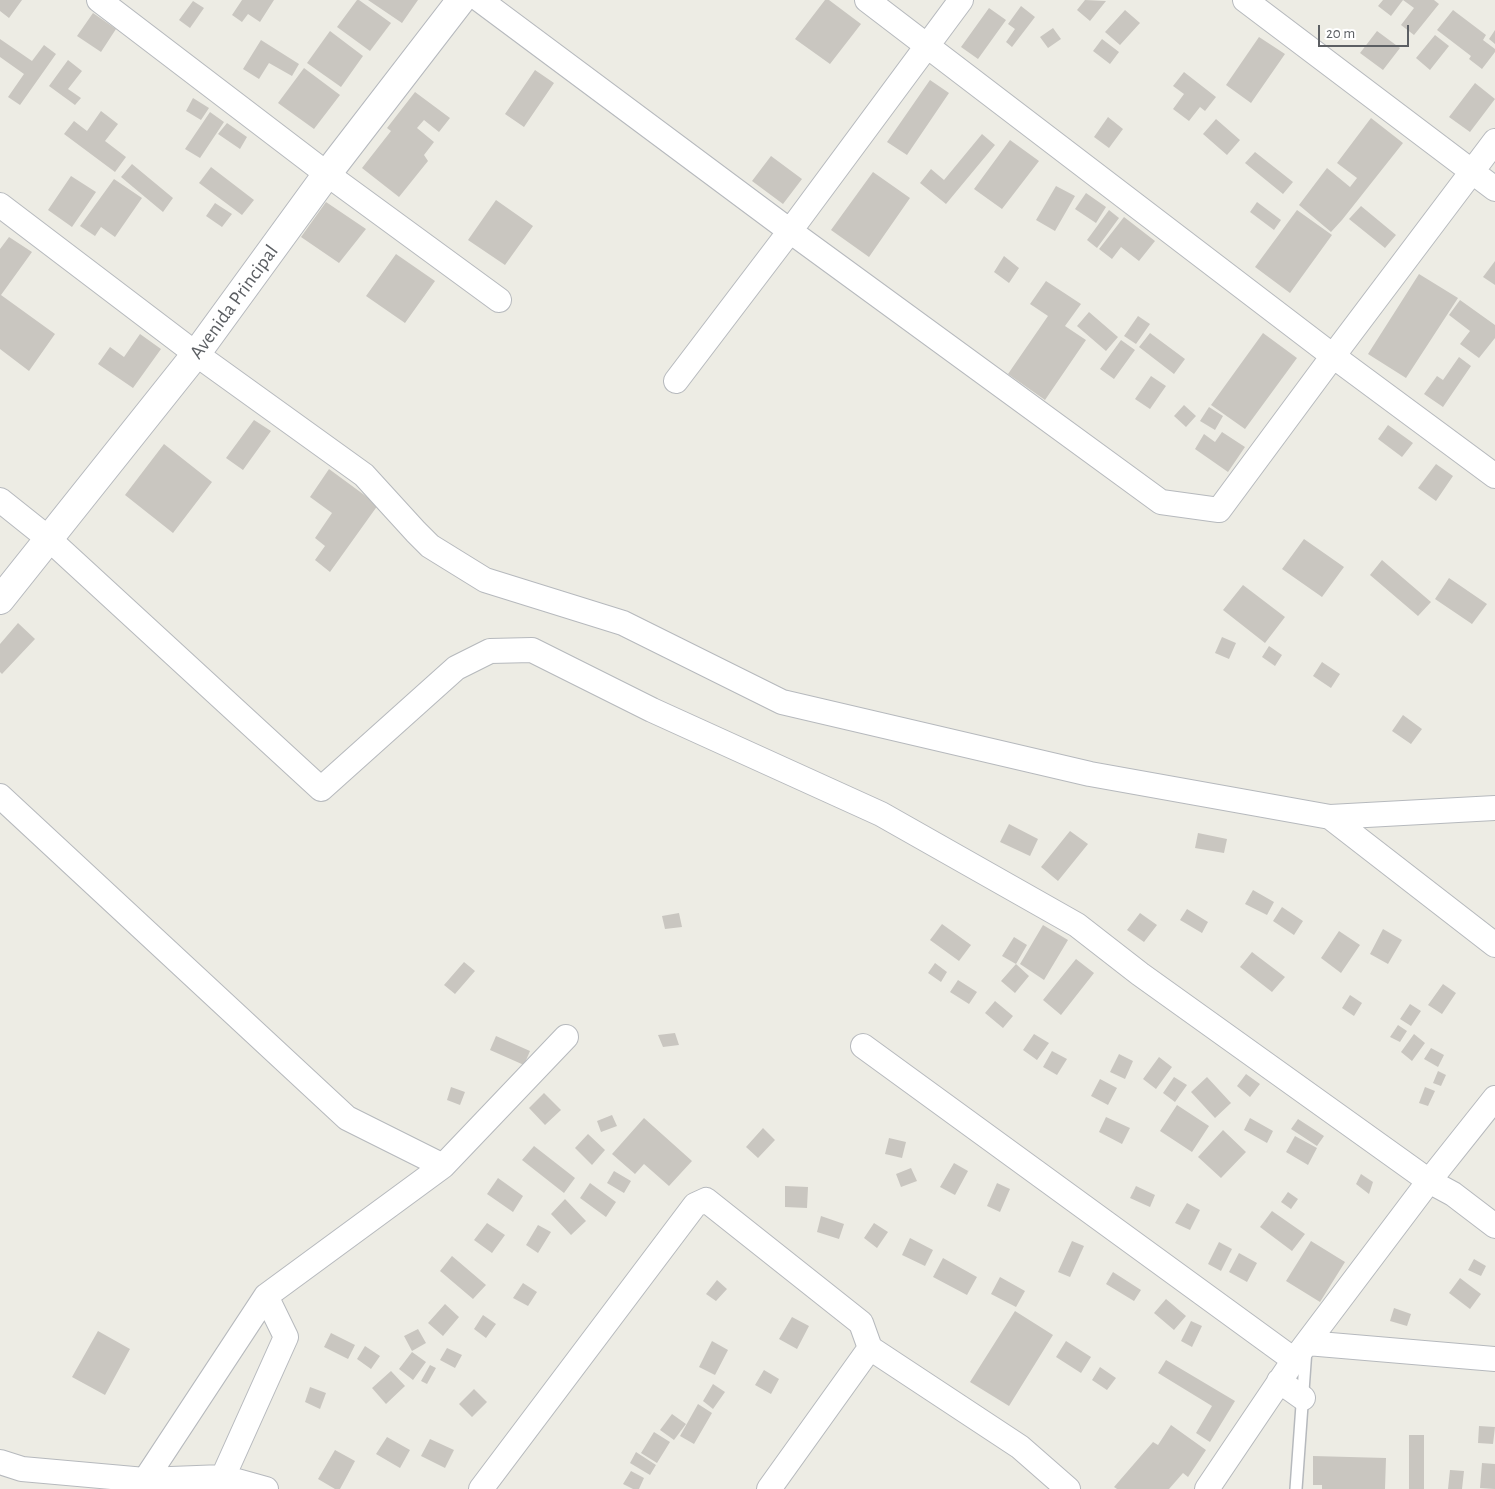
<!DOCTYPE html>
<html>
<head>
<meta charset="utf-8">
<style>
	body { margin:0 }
	#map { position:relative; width:1495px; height:1489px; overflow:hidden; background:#edece4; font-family:"Alegreya Sans",sans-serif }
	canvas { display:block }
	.scale { position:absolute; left:1318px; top:25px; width:91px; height:22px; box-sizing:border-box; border:2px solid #5c5f63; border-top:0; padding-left:6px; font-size:15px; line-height:18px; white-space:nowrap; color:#5c5f63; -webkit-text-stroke:4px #fff; paint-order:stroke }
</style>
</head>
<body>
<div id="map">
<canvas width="1495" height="1489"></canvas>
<div class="scale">20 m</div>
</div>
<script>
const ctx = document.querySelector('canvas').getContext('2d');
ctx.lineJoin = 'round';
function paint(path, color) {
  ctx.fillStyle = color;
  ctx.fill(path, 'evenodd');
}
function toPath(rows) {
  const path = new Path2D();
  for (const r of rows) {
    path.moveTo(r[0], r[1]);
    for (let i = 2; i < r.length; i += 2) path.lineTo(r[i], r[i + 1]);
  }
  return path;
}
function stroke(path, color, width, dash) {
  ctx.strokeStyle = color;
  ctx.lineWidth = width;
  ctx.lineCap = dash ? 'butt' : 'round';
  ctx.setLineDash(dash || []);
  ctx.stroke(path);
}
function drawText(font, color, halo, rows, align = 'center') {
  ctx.font = font + ' "Alegreya Sans",sans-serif';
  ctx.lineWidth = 5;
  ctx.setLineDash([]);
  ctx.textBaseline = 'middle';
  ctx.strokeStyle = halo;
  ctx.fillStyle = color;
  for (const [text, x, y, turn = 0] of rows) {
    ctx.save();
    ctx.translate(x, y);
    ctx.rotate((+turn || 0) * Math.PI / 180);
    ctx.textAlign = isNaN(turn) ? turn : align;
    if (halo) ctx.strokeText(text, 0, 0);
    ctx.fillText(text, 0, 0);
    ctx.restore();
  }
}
paint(toPath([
	[0,0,22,0,9,18,0,11],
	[242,0,274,0,260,22,248,14,242,22,232,15],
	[357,0,359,0,391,23,370,51,337,27],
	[368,0,418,0,402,23],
	[825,0,829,0,861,24,830,64,795,39],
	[1085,0,1106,1,1090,21,1077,10],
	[1383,0,1434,0,1439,4,1414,35,1401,25,1414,8,1403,0,1391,16,1378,6],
	[193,1,204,8,190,28,179,20],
	[1021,6,1035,17,1012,47,1006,42,1015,29,1008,24],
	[989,8,1006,20,978,59,961,47],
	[1125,10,1140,23,1120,45,1105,32],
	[1453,10,1486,35,1483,40,1495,49,1495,52,1482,69,1469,59,1471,56,1437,30],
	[93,13,116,29,101,52,77,36],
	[1053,28,1061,39,1048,48,1040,37],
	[1495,30,1495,44,1489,39],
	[330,31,363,56,341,87,307,63],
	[1377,31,1400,48,1383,70,1360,53],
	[1435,35,1449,46,1430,70,1416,58],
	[1259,37,1285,54,1251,103,1226,85],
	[0,39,32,61,44,45,56,54,20,105,8,97,24,74,0,57],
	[1102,39,1119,52,1110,64,1093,51],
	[261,40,299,64,292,76,269,63,259,79,243,69],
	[68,60,82,71,68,89,81,98,75,105,49,86],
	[304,68,340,95,314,129,278,103],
	[535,70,554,83,524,127,505,114],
	[1184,72,1216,97,1205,111,1200,107,1189,121,1173,109,1184,94,1173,86],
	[930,80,949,93,907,155,887,142],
	[1475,83,1495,99,1470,132,1449,117],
	[415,92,450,118,439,132,424,120,417,128,434,142,424,155,428,161,399,197,362,168,391,131,387,128],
	[193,98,209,108,201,120,186,111],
	[101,111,118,124,105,141,126,157,115,172,64,134,74,121,87,131],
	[210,112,224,122,200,158,185,149],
	[1108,117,1123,129,1109,148,1094,137],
	[1371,118,1403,143,1342,220,1331,232,1299,205,1327,168,1350,187,1357,178,1337,163],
	[1216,119,1240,140,1227,155,1203,134],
	[227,123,247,137,240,149,218,134],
	[982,134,995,145,946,204,920,183,931,169,944,180],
	[1010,140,1039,161,1002,209,974,189],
	[1255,152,1293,182,1283,194,1245,163],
	[771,156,802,179,783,204,752,181],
	[132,164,173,198,163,212,121,177],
	[211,167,254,200,242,215,199,183],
	[873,172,910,198,869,257,831,230],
	[71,176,96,192,72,227,48,210],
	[114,179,142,198,115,237,101,227,95,236,80,226],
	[1056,186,1075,196,1055,231,1036,220],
	[1086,193,1106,207,1096,223,1075,209],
	[496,200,533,226,505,265,468,240],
	[326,202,366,229,339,263,301,237],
	[1257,202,1281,220,1274,230,1250,212],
	[215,203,232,214,222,227,206,216],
	[1361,206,1396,235,1385,248,1349,219],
	[1109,210,1119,218,1097,248,1087,240],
	[1297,210,1332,235,1290,293,1255,267],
	[1124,217,1155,241,1139,261,1121,247,1112,259,1099,249],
	[9,237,32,252,1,295,55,334,29,371,0,349,0,249],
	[396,254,435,281,405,323,366,296],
	[1004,256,1019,268,1009,283,994,272],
	[1495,261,1495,285,1483,277],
	[1419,274,1458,298,1406,378,1368,354],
	[1046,281,1081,304,1065,326,1086,340,1045,400,1008,374,1048,316,1030,304],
	[1460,300,1495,325,1495,338,1479,358,1460,344,1470,331,1449,315],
	[1089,312,1118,337,1106,351,1077,326],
	[1138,316,1150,324,1136,344,1124,336],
	[1150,333,1185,359,1174,374,1139,347],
	[1263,333,1297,358,1245,429,1211,405],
	[140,334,161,349,133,388,98,364,110,347,124,357],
	[1121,340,1135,350,1114,379,1100,369],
	[1459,357,1471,366,1443,407,1424,394,1437,376,1443,380],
	[1151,376,1166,386,1150,409,1135,399],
	[1184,405,1196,416,1186,427,1174,416],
	[1209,407,1223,416,1215,430,1200,421],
	[254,420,271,431,243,470,226,458],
	[1388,425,1413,443,1402,457,1378,439],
	[1222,432,1245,447,1228,472,1195,449,1204,434,1215,442],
	[164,444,212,482,173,533,125,495],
	[1436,464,1453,476,1436,501,1418,488],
	[329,469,378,505,330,572,315,560,325,546,315,538,332,513,310,497],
	[1304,539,1344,567,1322,597,1282,569],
	[1382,560,1431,602,1418,616,1370,575],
	[1449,578,1487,604,1472,624,1435,599],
	[1243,585,1285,617,1265,643,1223,610],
	[18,623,35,639,2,674,0,672,0,644],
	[1222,637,1236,643,1229,659,1215,653],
	[1269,646,1282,655,1275,666,1262,657],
	[1322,662,1340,674,1331,688,1313,676],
	[1403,715,1422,729,1411,744,1392,731],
	[1009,824,1038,839,1030,856,1000,842],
	[1070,831,1088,844,1058,881,1041,867],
	[1198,833,1227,839,1224,853,1195,848],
	[1253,890,1274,902,1267,915,1245,904],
	[1282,907,1303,921,1294,935,1273,921],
	[1187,909,1208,922,1202,933,1180,920],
	[679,913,682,927,665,929,662,916],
	[1140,913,1157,925,1144,942,1127,930],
	[942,924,971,945,959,961,930,940],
	[1043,925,1068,940,1044,980,1020,964],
	[1383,929,1402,940,1388,964,1370,954],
	[1339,931,1360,945,1341,973,1321,958],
	[1014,937,1027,945,1016,964,1002,956],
	[1252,952,1285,977,1272,992,1240,967],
	[1076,959,1094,973,1061,1015,1043,1000],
	[464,962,475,971,455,994,444,985],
	[935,963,947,972,941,982,928,973],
	[1016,964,1029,976,1015,993,1001,981],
	[958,980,977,992,969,1004,950,992],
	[1443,984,1456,993,1442,1014,1428,1005],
	[1350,995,1362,1003,1354,1016,1342,1008],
	[995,1001,1013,1016,1003,1028,985,1013],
	[1410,1004,1421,1011,1411,1026,1400,1019],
	[1398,1025,1407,1031,1400,1042,1390,1037],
	[675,1033,679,1045,663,1047,658,1035],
	[1034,1034,1049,1043,1037,1060,1023,1050],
	[1414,1034,1425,1043,1412,1061,1401,1052],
	[496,1036,530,1051,524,1065,490,1050],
	[1431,1048,1444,1055,1438,1067,1424,1059],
	[1052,1051,1067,1059,1057,1075,1043,1067],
	[1119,1054,1133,1061,1125,1079,1110,1072],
	[1159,1057,1172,1067,1156,1089,1143,1079],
	[1438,1071,1446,1075,1441,1086,1433,1083],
	[1246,1074,1260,1084,1250,1097,1237,1086],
	[1174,1077,1187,1085,1175,1102,1163,1093],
	[1207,1077,1231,1103,1215,1118,1191,1092],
	[1100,1079,1117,1088,1108,1105,1091,1096],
	[451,1087,465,1092,460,1105,447,1100],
	[1425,1087,1435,1091,1428,1106,1419,1103],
	[544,1093,561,1110,545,1125,529,1108],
	[1177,1105,1209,1126,1192,1152,1160,1131],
	[612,1115,617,1126,601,1132,597,1121],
	[1106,1117,1130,1128,1122,1144,1099,1132],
	[644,1118,692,1161,669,1186,644,1164,635,1174,612,1154],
	[1250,1118,1273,1131,1267,1143,1244,1130],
	[1298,1119,1324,1136,1317,1146,1291,1129],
	[763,1128,775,1140,758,1158,746,1147],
	[1223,1130,1246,1152,1221,1178,1198,1157],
	[588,1134,605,1150,592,1165,575,1148],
	[1295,1136,1317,1148,1308,1165,1286,1152],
	[889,1138,906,1142,902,1158,885,1154],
	[534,1146,575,1178,564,1193,522,1160],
	[954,1163,968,1171,955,1195,940,1187],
	[911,1168,917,1181,901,1187,896,1174],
	[614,1171,631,1181,624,1193,607,1183],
	[1361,1174,1373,1182,1369,1194,1356,1184],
	[498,1178,523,1196,513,1212,487,1194],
	[590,1183,616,1202,606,1217,580,1198],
	[997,1183,1010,1189,1000,1212,987,1206],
	[785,1186,808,1187,807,1208,785,1207],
	[1136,1186,1155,1195,1150,1207,1130,1198],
	[1288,1192,1298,1199,1291,1209,1281,1202],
	[565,1199,586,1221,571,1235,551,1214],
	[1187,1203,1200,1210,1190,1230,1175,1223],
	[1272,1211,1305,1234,1292,1251,1260,1227],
	[821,1216,844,1224,839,1239,817,1232],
	[487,1223,505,1235,492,1253,474,1240],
	[874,1223,888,1232,877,1248,864,1238],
	[538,1225,551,1232,538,1253,526,1245],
	[910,1238,933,1250,925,1266,902,1255],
	[1072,1241,1084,1246,1070,1277,1058,1272],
	[1311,1241,1345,1262,1320,1302,1286,1281],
	[1219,1242,1232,1249,1221,1271,1208,1264],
	[1239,1253,1257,1263,1247,1282,1229,1272],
	[452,1256,486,1285,473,1299,440,1271],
	[943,1258,977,1277,967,1295,933,1277],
	[1474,1259,1486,1266,1481,1276,1468,1270],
	[1113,1272,1141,1290,1134,1301,1106,1284],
	[1000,1277,1025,1291,1016,1307,991,1294],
	[1460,1278,1481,1294,1470,1309,1449,1293],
	[717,1280,727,1289,716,1301,706,1294],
	[523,1283,537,1292,528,1306,513,1298],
	[1166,1299,1186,1316,1174,1330,1154,1313],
	[445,1304,459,1317,443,1336,428,1323],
	[1394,1308,1411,1314,1407,1326,1390,1321],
	[1015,1311,1053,1335,1009,1406,970,1382],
	[483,1315,496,1324,486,1338,474,1329],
	[792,1317,809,1326,797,1349,779,1339],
	[1191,1321,1202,1326,1192,1347,1181,1341],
	[418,1329,426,1343,412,1351,404,1336],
	[98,1331,130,1349,105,1395,72,1377],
	[331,1333,355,1345,348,1359,324,1347],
	[712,1341,728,1350,715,1375,699,1367],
	[1066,1341,1091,1357,1081,1373,1056,1357],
	[365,1346,380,1356,371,1369,357,1359],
	[447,1348,462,1355,455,1368,440,1360],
	[412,1352,426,1362,413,1380,399,1369],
	[1166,1360,1235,1401,1210,1442,1196,1433,1212,1406,1158,1373],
	[430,1365,436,1368,427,1384,421,1381],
	[1100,1367,1116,1378,1107,1390,1092,1380],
	[764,1370,779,1379,771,1394,755,1385],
	[391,1371,405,1386,386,1404,372,1388],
	[713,1384,725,1392,713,1409,703,1401],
	[310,1387,326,1393,320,1409,305,1402],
	[474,1389,487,1402,472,1417,459,1404],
	[698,1404,712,1413,694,1444,680,1436],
	[672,1414,686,1424,674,1440,660,1430],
	[1171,1425,1206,1450,1188,1477,1183,1473,1169,1489,1117,1489,1114,1487,1153,1442,1158,1445],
	[1479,1426,1495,1427,1493,1444,1478,1443],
	[654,1432,670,1442,657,1463,641,1453],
	[1409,1435,1424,1435,1424,1489,1409,1489],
	[387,1437,410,1450,400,1468,376,1454],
	[430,1439,454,1450,445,1468,421,1456],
	[335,1450,355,1461,340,1489,335,1489,318,1479],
	[636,1452,656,1465,650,1475,630,1463],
	[1313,1456,1386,1458,1385,1489,1322,1489,1322,1485,1313,1485],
	[1482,1463,1495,1464,1495,1489,1480,1488],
	[1450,1470,1464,1471,1462,1489,1448,1489],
	[631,1471,644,1478,639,1489,633,1489,623,1484]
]), '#c9c6c0');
const lane = toPath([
	[1296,1489,1306,1349]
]);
const street = toPath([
	[99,0,327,174,499,300],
	[480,0,790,231,1161,502,1219,510,1333,356,1495,141],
	[867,0,1333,356,1495,476],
	[1245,0,1495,189],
	[0,205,196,354,364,475,416,532,430,546,485,580,623,623,782,702,1090,774,1330,817,1495,808],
	[676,381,790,231,961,0],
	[0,500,49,539,321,789,456,668,490,651,532,650,652,710,881,814,1077,925,1140,974,1429,1181,1453,1194,1495,1226],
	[0,796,347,1118,443,1166],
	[1330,817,1495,945],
	[863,1046,1294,1360],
	[1307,1343,1495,1359],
	[870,1348,1020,1447,1068,1489],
	[1279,1381,1303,1398],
	[0,1462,22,1469,145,1480,223,1477,266,1489],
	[223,1477,286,1337,266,1296],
	[145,1480,266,1296,443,1166,566,1037],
	[481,1489,695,1205,706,1200,861,1323,870,1348,769,1489],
	[1207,1489,1294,1360,1429,1181,1495,1098]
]);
const secondary = toPath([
	[0,600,196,354,327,174,461,0]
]);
stroke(lane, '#b6b9bd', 14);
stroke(street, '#b6b9bd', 26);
stroke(secondary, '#b5b8bd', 30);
stroke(lane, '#fff', 11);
stroke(street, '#fff', 24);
stroke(secondary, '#fff', 28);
drawText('20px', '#5c5f63', '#fff', [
	["Avenida Principal",234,302,-54]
]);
</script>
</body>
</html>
